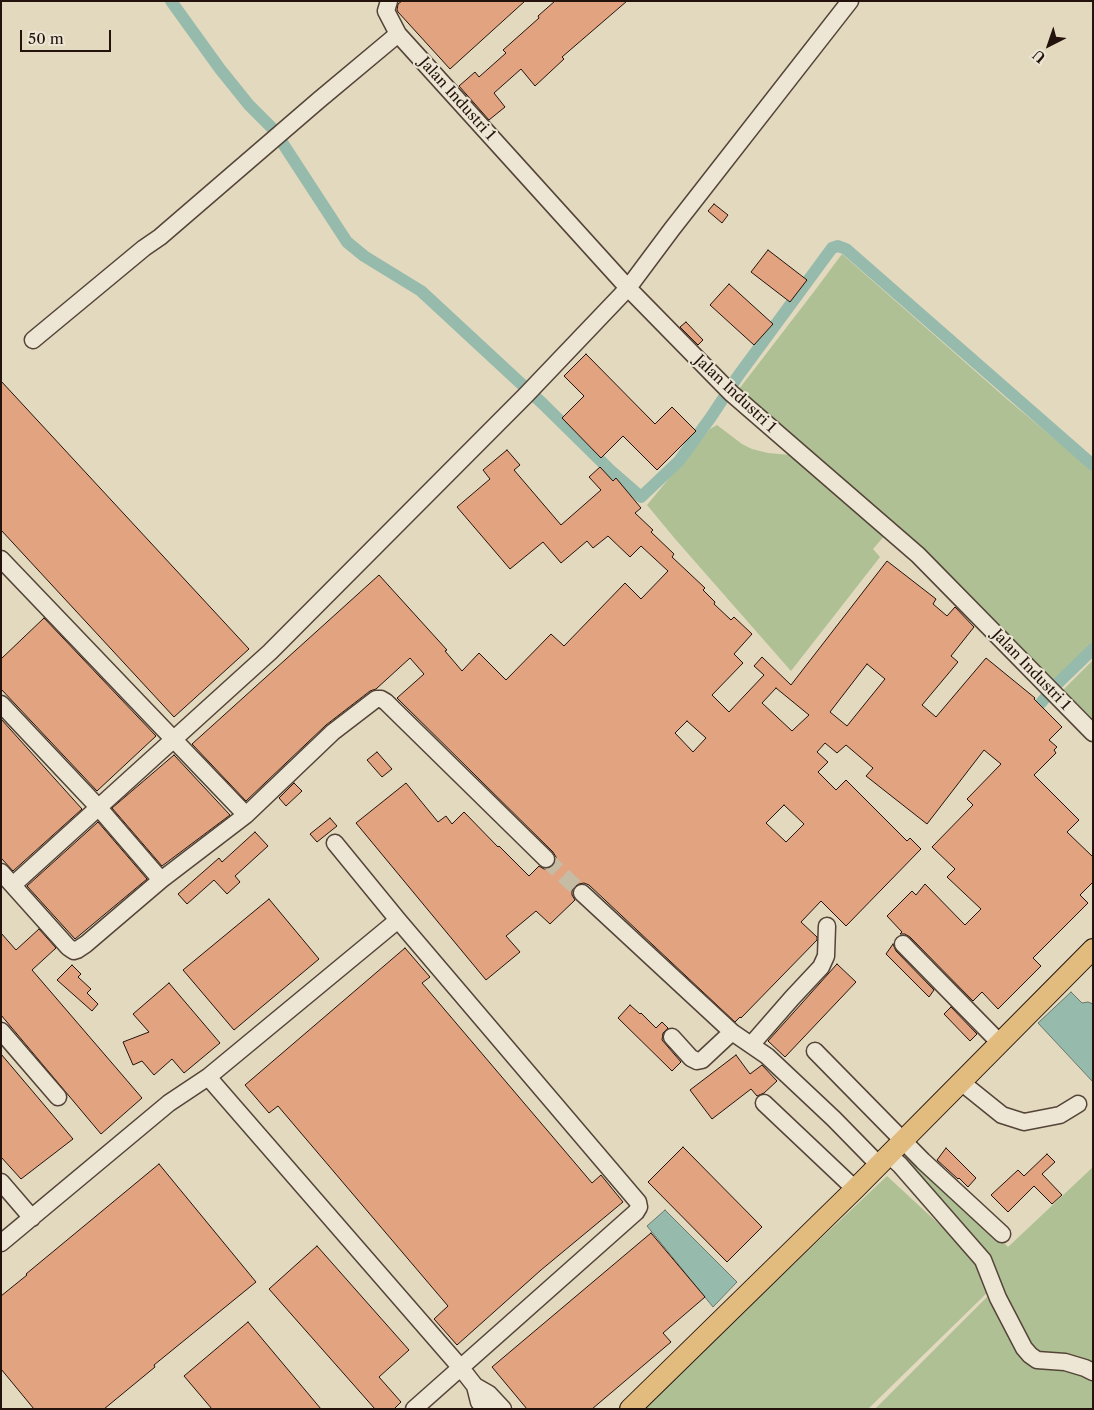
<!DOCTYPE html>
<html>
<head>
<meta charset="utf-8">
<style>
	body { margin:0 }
	#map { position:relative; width:1094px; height:1410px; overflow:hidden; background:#e3d9be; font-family:"Libre Caslon Text",serif }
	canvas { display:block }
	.frame { position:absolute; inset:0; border:2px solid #24130c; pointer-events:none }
	.north { position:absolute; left:1024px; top:20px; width:50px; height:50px; -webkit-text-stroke:4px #ede6d5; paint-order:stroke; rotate:221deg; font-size:14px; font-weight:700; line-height:20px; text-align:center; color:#24130c }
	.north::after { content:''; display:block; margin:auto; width:18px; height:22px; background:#24130c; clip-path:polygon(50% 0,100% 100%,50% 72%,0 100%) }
	.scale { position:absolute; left:20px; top:30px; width:91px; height:22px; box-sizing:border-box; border:2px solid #24130c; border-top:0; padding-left:6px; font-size:15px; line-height:18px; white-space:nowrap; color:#24130c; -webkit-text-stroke:4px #ede6d5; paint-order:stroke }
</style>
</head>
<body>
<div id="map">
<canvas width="1094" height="1410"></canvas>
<div class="frame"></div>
<div class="north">U</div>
<div class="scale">50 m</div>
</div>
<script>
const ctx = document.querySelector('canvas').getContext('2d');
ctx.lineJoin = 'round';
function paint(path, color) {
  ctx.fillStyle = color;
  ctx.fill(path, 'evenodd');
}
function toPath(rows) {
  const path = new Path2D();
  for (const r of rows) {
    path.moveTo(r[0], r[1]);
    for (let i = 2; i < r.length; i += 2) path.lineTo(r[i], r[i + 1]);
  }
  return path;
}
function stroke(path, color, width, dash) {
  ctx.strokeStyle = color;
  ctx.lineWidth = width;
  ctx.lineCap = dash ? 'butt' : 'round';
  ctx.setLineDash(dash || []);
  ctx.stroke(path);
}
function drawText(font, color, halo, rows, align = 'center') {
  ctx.font = font + ' "Libre Caslon Text",serif';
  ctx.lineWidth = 4;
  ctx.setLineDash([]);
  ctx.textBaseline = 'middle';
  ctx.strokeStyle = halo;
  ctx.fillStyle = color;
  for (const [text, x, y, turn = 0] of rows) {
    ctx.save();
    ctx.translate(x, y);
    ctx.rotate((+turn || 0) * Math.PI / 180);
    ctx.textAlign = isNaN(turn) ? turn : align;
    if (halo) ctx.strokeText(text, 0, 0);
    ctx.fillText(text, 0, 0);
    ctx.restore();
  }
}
paint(toPath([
	[842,254,1008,400,1093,471,1093,643,1054,682,739,389,816,289],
	[717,425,742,444,752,449,768,453,791,455,805,468,886,534,873,549,880,557,791,671,676,540,647,505,710,429],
	[1093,660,1093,722,1062,691],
	[918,1156,1008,1247,1093,1167,1093,1409,875,1409,996,1288,981,1257,897,1173],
	[887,1176,954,1238,981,1269,990,1290,868,1409,644,1409,690,1362]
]), '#afc095');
const water = toPath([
	[1071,992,1082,1003,1088,1002,1093,1004,1093,1082,1038,1023,1071,992],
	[665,1210,737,1282,713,1307,647,1226,665,1210]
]);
paint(water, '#96bbac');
stroke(water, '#68786c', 1);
stroke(toPath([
	[171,1,220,69,249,105,274,130,347,242,364,256,421,291,543,404,610,470,641,497,679,461,711,417,738,376,832,248,838,246,846,249,1093,465],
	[1029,717,1056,685,1093,649]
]), '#96bbac', 12);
const building = toPath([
	[402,1,525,1,450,69,398,12,397,10,398,4,402,1],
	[555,1,627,1,562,57,564,59,535,86,521,69,494,93,505,107,489,120,459,86,475,72,479,77,506,53,503,50,539,18,538,16,555,1],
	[714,204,728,215,722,223,708,211,714,204],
	[768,250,807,280,790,302,751,272,768,250],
	[729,284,773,324,754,345,710,305,729,284],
	[686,322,703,340,698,345,680,327,686,322],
	[586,354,655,424,672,407,696,431,657,470,623,436,601,458,562,418,584,396,564,376,586,354],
	[1,381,249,649,174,717,1,530,1,381],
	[507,450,520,465,514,470,561,525,601,490,589,477,600,467,613,481,616,478,641,508,635,513,653,530,651,532,674,554,672,557,705,588,703,590,715,602,714,604,731,620,734,617,752,634,734,654,743,663,712,695,729,712,764,675,754,666,762,657,791,685,887,561,936,599,933,604,947,616,955,607,974,627,951,656,958,662,922,705,936,717,986,658,1035,698,1034,699,1062,727,1049,740,1057,747,1054,750,1056,753,1034,775,1079,820,1067,832,1093,857,1093,882,1080,895,1088,903,1033,958,1041,966,998,1009,982,992,973,1001,910,937,905,934,900,934,902,932,887,916,912,891,916,895,925,884,965,925,981,909,947,877,955,869,932,847,973,805,967,799,1001,764,984,750,927,824,866,776,873,768,846,745,837,753,825,743,817,752,828,762,818,772,836,790,846,780,907,841,910,838,921,849,846,926,821,901,801,922,817,937,817,940,741,1018,740,1017,735,1022,589,885,584,883,579,884,574,887,572,891,572,895,575,900,550,924,536,911,506,936,520,952,486,980,356,823,406,783,438,822,446,816,452,824,464,812,498,847,499,846,529,876,539,866,544,869,548,869,553,866,556,862,556,857,553,852,397,698,424,674,410,658,376,689,370,691,326,725,246,801,192,744,379,575,447,650,445,651,462,671,479,653,506,680,551,634,564,646,625,583,641,599,668,571,641,546,630,557,608,536,593,548,587,541,561,563,543,542,510,569,457,507,490,479,483,470,507,450],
	[867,664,885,679,847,726,830,712,867,664],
	[776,688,809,715,792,731,762,703,776,688],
	[687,721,706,738,693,752,675,733,687,721],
	[784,805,804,824,786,842,766,823,784,805],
	[44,618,156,736,97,791,1,689,1,659,44,618],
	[1,719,82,809,13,871,1,858,1,719],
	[377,752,392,769,382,777,367,760,377,752],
	[174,755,230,815,162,866,112,808,174,755],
	[294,783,302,791,286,806,279,798,294,783],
	[330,818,337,826,317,842,310,834,330,818],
	[98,822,147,879,75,939,27,886,98,822],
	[255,832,268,846,235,876,240,882,227,894,214,880,187,904,178,894,219,858,222,862,255,832],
	[269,899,319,959,234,1030,183,970,269,899],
	[39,929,56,948,32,970,142,1098,101,1134,1,1015,1,933,16,950,39,929],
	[893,944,896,951,934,990,929,997,886,954,893,944],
	[405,948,430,977,422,983,592,1183,601,1175,623,1202,541,1270,457,1345,434,1319,448,1306,278,1106,269,1113,245,1085,405,948],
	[837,964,856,982,785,1057,768,1041,837,964],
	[72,965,81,974,78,977,91,989,87,993,98,1004,92,1011,57,980,72,965],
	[169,983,220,1043,184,1073,172,1059,154,1075,142,1061,133,1065,123,1042,149,1032,133,1014,169,983],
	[630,1005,640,1014,641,1013,656,1028,662,1022,668,1028,663,1033,662,1040,681,1062,672,1071,618,1018,630,1005],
	[951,1007,977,1034,970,1041,944,1014,951,1007],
	[1,1054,73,1139,21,1179,1,1157,1,1054],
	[736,1055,750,1074,762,1065,777,1081,764,1093,757,1096,751,1089,712,1119,690,1090,736,1055],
	[683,1147,762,1227,727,1262,648,1182,683,1147],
	[946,1148,976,1178,968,1187,959,1178,958,1179,937,1160,946,1148],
	[1047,1154,1055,1162,1042,1174,1062,1195,1052,1204,1034,1186,1008,1212,991,1195,1018,1170,1024,1176,1047,1154],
	[159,1164,256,1282,154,1365,155,1367,104,1409,34,1409,1,1369,1,1296,27,1275,26,1274,159,1164],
	[651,1233,705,1297,663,1333,671,1342,592,1409,527,1409,492,1367,651,1233],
	[317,1246,409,1350,379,1377,401,1402,394,1409,375,1409,269,1289,317,1246],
	[248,1322,321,1409,212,1409,184,1376,248,1322]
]);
paint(building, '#e2a381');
stroke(building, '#24130c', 1);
stroke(toPath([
	[546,859,582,893]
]), '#c6bba3', 16, [16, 8]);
const minor = toPath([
	[389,1,386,11,398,34,628,288,731,393,918,555,1093,733],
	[33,340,144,248,160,237,319,100,398,34],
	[1,559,246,815],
	[1,704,99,808,161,880],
	[335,843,398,920,638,1202,639,1207,636,1212,414,1409],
	[1,872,68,947,74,951,77,950,86,944,161,880,246,815,333,732,376,699,381,699,386,702,546,859],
	[14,884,270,652,525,396,628,288,672,229,850,1],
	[582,893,732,1032,767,1056,834,1119,879,1165],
	[903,944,1000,1043],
	[1,1031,58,1097],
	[672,1037,691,1058,697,1061,702,1060,732,1032],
	[751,1045,792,998,821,967,826,956,827,926],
	[815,1051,923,1161,1002,1234],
	[208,1077,461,1368,475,1386,479,1402,485,1409],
	[961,1082,1002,1115,1024,1122,1060,1115,1078,1104],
	[764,1103,855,1189],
	[889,1155,900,1165,983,1260,998,1298,1024,1348,1030,1355,1037,1360,1065,1362,1085,1368,1093,1372],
	[1,1182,32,1218],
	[1,1243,169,1103,208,1077,398,920],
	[475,1386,489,1394,503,1409]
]);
const major = toPath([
	[630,1409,855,1189,1093,949]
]);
stroke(minor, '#544438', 19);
stroke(major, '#24130c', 22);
stroke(minor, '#ede6d5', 16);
stroke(major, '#e2bc7f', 20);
drawText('15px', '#24130c', '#ede6d5', [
	["Jalan Industri 1",457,99,48],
	["Jalan Industri 1",735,394,43],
	["Jalan Industri 1",1031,670,46]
]);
</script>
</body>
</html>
